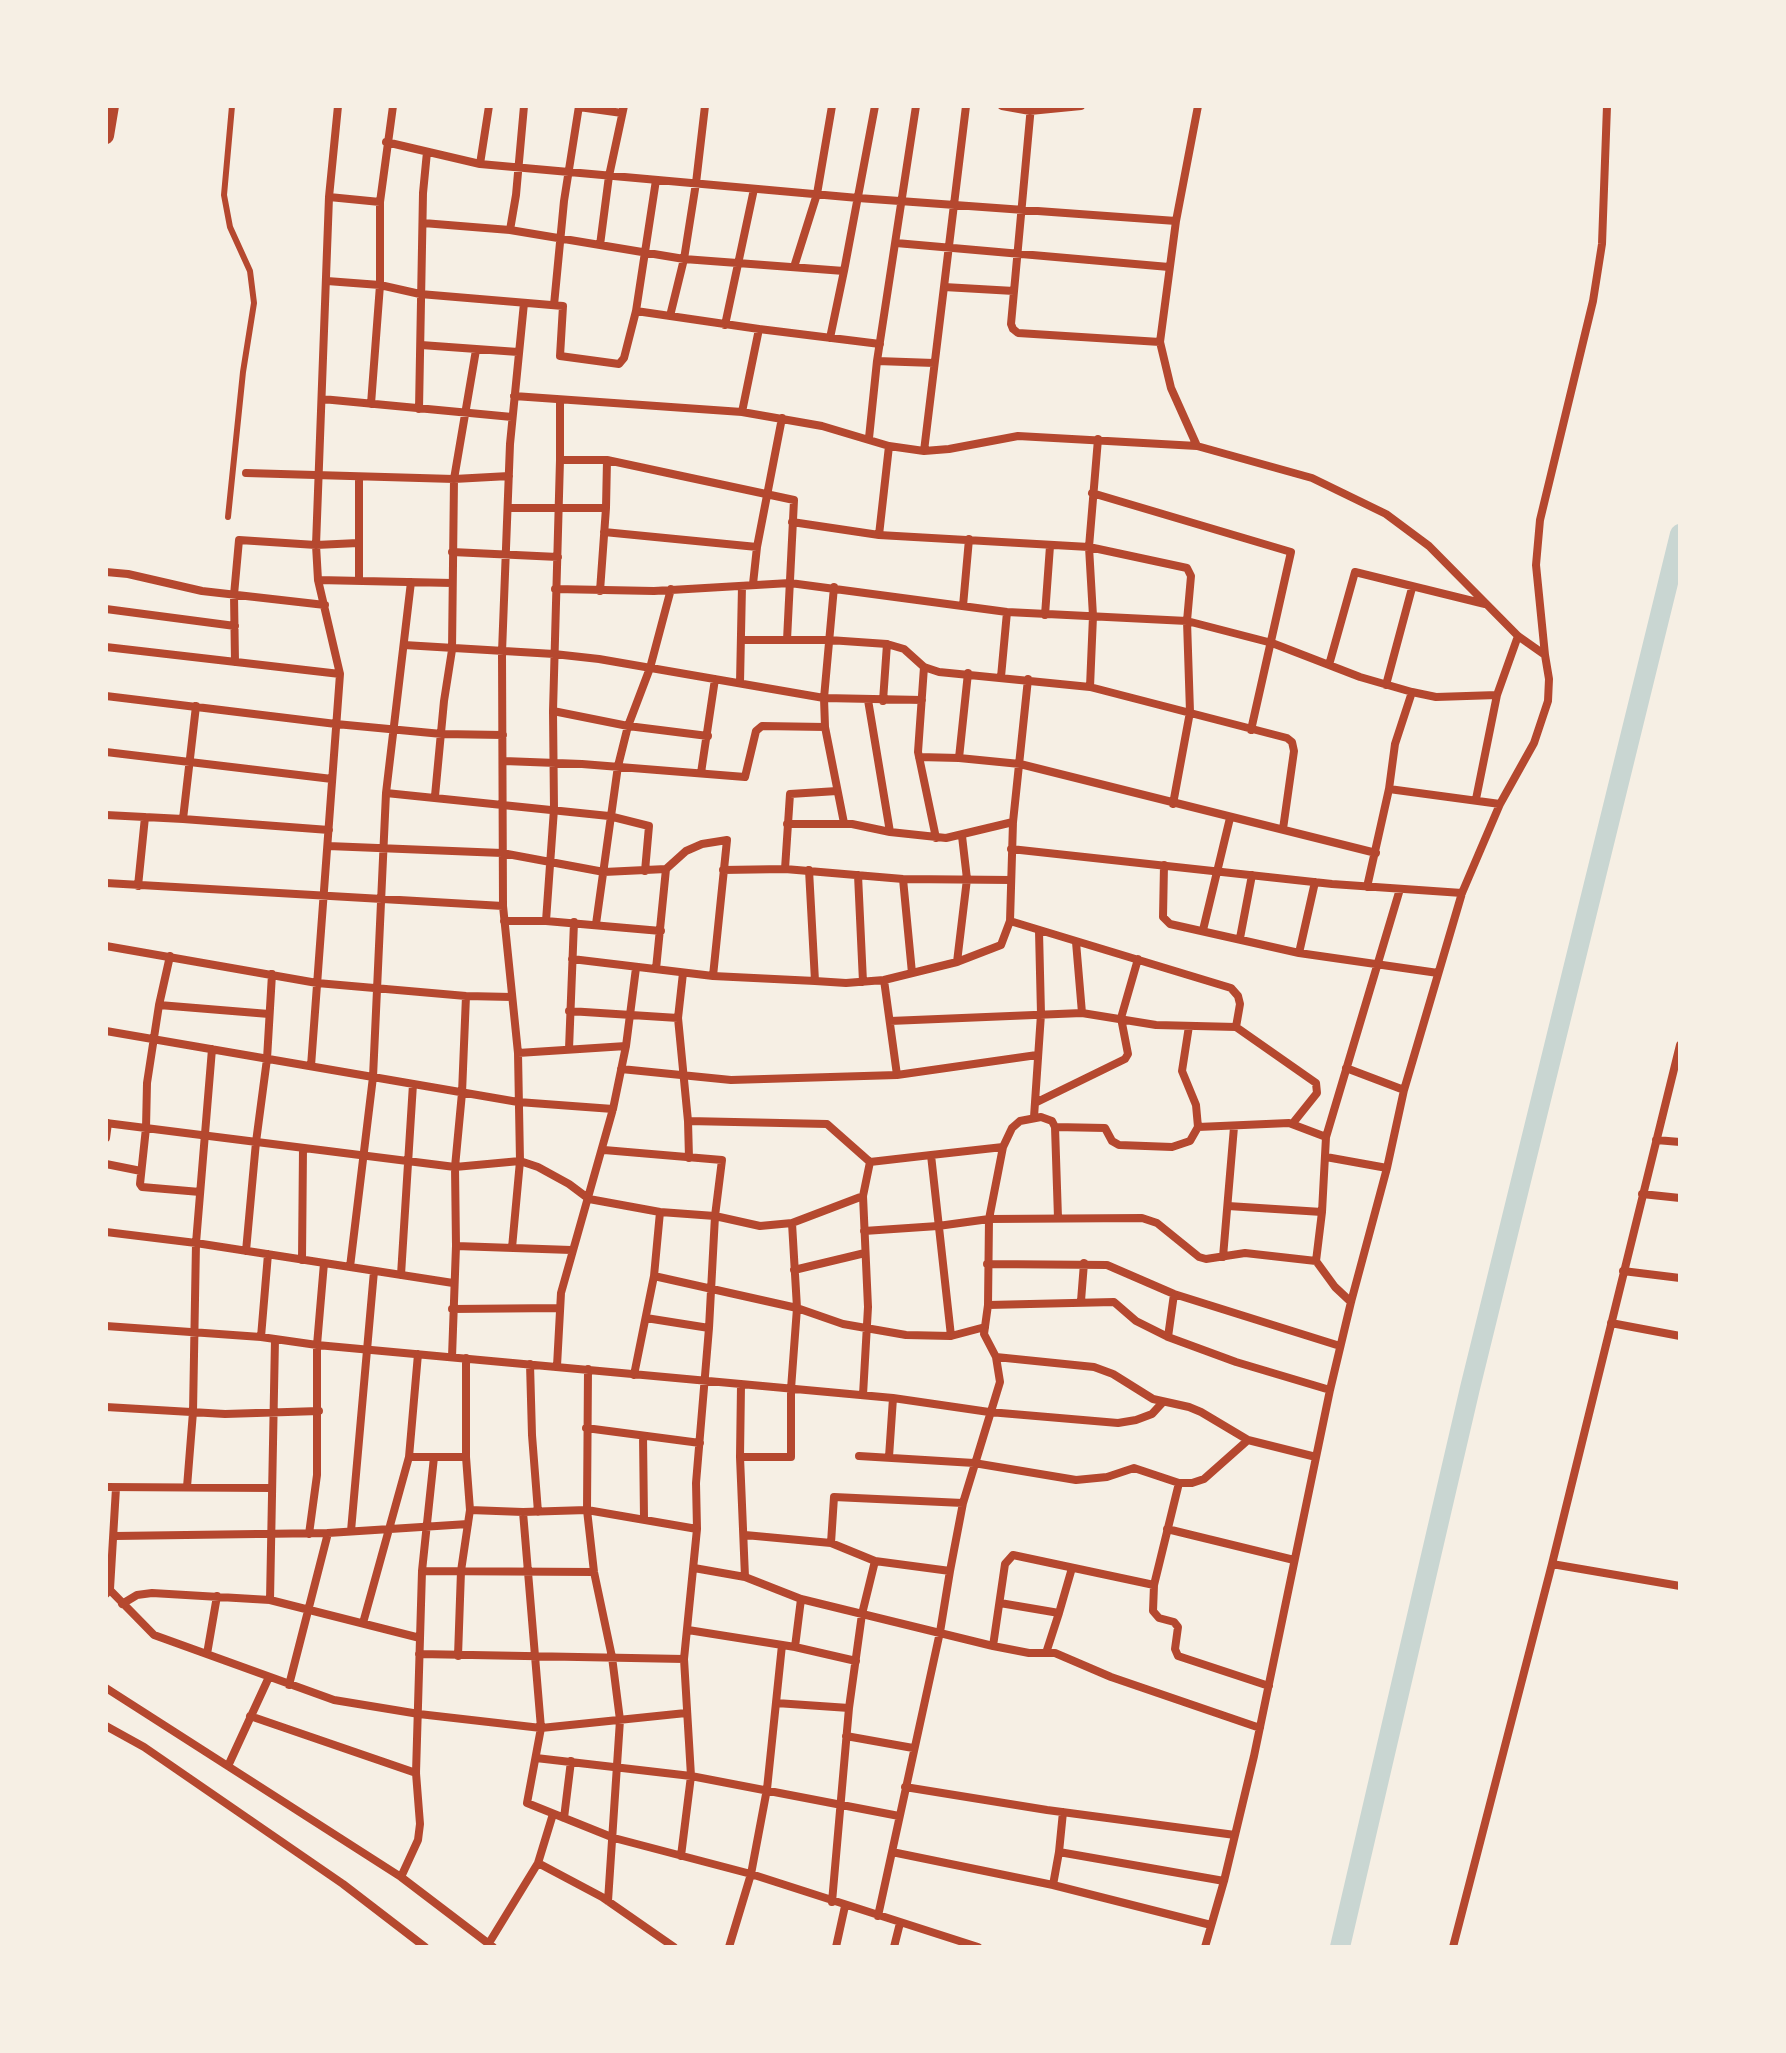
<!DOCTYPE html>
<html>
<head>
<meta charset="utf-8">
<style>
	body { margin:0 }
	#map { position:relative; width:1786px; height:2053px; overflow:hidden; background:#f6efe4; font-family:"Work Sans",sans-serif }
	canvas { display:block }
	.frame { position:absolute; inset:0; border:108px solid #f6efe4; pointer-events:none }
</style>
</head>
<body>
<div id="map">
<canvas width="1786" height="2053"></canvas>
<div class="frame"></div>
</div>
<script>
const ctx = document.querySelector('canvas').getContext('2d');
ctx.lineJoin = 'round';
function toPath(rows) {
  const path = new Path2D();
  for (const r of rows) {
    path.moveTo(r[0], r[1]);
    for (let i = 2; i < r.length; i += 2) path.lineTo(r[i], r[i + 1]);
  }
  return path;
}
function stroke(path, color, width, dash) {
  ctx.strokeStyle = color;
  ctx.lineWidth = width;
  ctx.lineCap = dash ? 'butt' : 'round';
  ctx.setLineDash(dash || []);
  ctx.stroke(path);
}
stroke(toPath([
	[1340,1947,1470,1388,1680,534]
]), '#c9d6d2', 20);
stroke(toPath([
	[228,517,243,372,254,303,250,271,230,227,224,195,232,106]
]), '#b5482f', 6);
stroke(toPath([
	[1002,106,1030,111,1081,106],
	[1031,106,1011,324,1013,329,1018,333,1160,342],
	[1198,106,1176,221,1160,342,1171,388,1197,446,1312,478,1386,514,1429,546,1518,636,1545,655,1549,679,1548,701,1534,743,1500,804,1462,893,1404,1090,1387,1168,1351,1302,1330,1390,1254,1756,1224,1881,1205,1947],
	[579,107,622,113],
	[386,142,480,164,858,198,1176,221],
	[480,164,489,106],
	[329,197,380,202],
	[423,223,510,230,684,259,844,271,830,338],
	[510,230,516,195,524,106],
	[896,243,1169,267],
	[600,245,609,176,624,106],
	[794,267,817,194,832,106],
	[844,271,875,106],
	[327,281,380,285,420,294,563,306,560,356,619,364,624,358,636,311,656,180],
	[944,287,1014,291],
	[554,305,564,201,579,106],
	[636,311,759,329,880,344],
	[670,316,684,259,696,183,705,106],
	[725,325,754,189],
	[421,345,518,352],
	[877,361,934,363],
	[514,396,742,412,822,426,889,446,924,451,949,449,1018,436,1197,446],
	[322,399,512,417],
	[560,400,560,460,553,711,554,809,546,921,661,931],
	[371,404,380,285,380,202,393,106],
	[419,409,423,193,427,152],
	[742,412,759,329],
	[869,438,877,361,916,106],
	[924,451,966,106],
	[560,460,607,460,794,500,787,640],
	[246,473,454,479,509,476],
	[359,477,359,581],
	[1092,493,1291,552,1251,730],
	[508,508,606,508],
	[792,522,879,535,1089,547,1187,568,1191,576,1187,621,1190,712,1173,804],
	[604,532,757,547],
	[879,535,889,446],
	[452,552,558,557],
	[106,572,128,574,202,591,325,605],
	[318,580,452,583],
	[753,584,757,547,782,418],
	[834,587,824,698,825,727,844,823],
	[555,589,654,591,790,583,1007,612,1187,621,1272,643,1360,677,1412,692,1436,697,1497,695,1518,636],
	[600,591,606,508,607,460],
	[963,606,969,539],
	[106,609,235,626],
	[1045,615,1050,546],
	[742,640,829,640,887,644,904,649,924,667,939,672,1090,687,1287,738,1292,742,1294,751,1283,829],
	[404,645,554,654,599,659,824,698,922,700],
	[106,647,340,674],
	[1545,655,1536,565,1540,520,1593,301,1602,244,1607,106],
	[235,662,234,595,239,540,316,545,358,543],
	[1329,665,1355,572,1485,604],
	[924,667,918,752,936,838],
	[968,673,959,758,1020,764,1376,853],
	[1001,677,1007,612],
	[1028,679,1013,822,1010,921,1231,988,1238,996,1240,1004,1236,1027],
	[740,683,742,586],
	[1386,685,1412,588],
	[1090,687,1093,616,1089,547,1098,439],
	[106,696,336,724,442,734,503,735],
	[868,700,890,832],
	[883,701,887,644],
	[553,711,628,726,708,736],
	[106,752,332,779],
	[919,757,959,758],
	[504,761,582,764,745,777,756,731,762,726,825,727],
	[701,773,715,679],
	[1389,789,1500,804],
	[386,793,609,816,649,826,645,871],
	[435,796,444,701,452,650,454,479,476,350],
	[1476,799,1497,695],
	[106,815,183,819,196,706],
	[183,819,329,830],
	[787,824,852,824,890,832,946,838,1013,822],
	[328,846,502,853,604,872,666,869],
	[1011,849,1332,884,1462,893],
	[1164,865,1163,917,1170,924,1299,953,1438,973],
	[785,869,790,794,837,791],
	[723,870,785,869,903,879,1011,880],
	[809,870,815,981,846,983,884,980,957,962,1001,945,1010,921],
	[858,875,863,982],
	[903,879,912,973],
	[106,883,503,906],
	[138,886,145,817],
	[1367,887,1389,789,1395,744,1412,692],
	[504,921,546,921],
	[596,924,618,766,628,726,650,668,671,589],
	[1203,930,1230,818],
	[1240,938,1252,875],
	[1076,942,1082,1013],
	[106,946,317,983,466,996,512,997],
	[1299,953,1315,882],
	[170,956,159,1005,147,1083,146,1128,140,1184,142,1187,200,1192],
	[572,959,713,976,727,840,702,844,686,851,666,869,656,969],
	[957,962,967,879,962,836],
	[683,973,678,1018,688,1121,689,1158],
	[713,976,815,981],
	[884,980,897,1075],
	[159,1005,269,1014],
	[569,1011,678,1018],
	[890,1021,1082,1013,1156,1025,1236,1027,1316,1083,1317,1093,1293,1123],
	[106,1031,518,1102,613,1109],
	[569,1049,574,922],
	[518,1053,626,1046],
	[311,1066,340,674,318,580,316,545,329,197,338,106],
	[1346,1068,1404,1090],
	[621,1069,731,1080,897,1075,1037,1055],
	[1037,1102,1125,1059,1128,1054,1121,1018,1138,959],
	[1034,1117,1041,1014,1039,931],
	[688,1121,827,1124,870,1162],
	[106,1123,455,1167,520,1161,538,1167,569,1184,589,1199,660,1212,715,1216,760,1226,792,1223,863,1196],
	[1055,1127,1105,1128,1112,1141,1119,1145,1172,1147,1190,1141,1198,1127,1196,1105,1182,1071,1189,1026],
	[1198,1127,1289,1123,1326,1137],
	[106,1138,108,1123],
	[1656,1140,1680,1142],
	[604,1150,722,1160,715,1216,709,1328,696,1483,697,1529,684,1659,691,1776,681,1856],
	[1326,1157,1387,1168],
	[870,1162,931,1155],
	[106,1164,141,1171],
	[1642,1194,1680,1198],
	[1228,1206,1322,1212],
	[864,1231,938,1226,989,1219,1142,1218,1157,1223,1199,1257,1206,1259,1245,1253,1316,1261,1335,1287,1351,1302],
	[106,1232,196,1243,453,1283],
	[456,1246,571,1250],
	[512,1248,520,1161,518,1053,503,906,502,652,510,444,524,303],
	[246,1251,256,1142,267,1059,272,974],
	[1223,1257,1234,1127],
	[302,1260,303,1148],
	[1316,1261,1322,1212,1326,1137,1400,889],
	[987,1264,1107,1265,1174,1294,1340,1346],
	[350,1267,373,1077,386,793,411,582],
	[794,1270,865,1253],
	[1623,1271,1680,1278],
	[401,1275,413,1084],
	[654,1276,797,1308,843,1324,906,1335,951,1336,985,1327],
	[1081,1301,1084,1263],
	[988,1305,1114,1302,1136,1321,1168,1337,1236,1362,1330,1390],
	[452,1309,560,1308],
	[646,1318,709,1328],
	[1611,1323,1680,1336],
	[106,1326,261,1337,317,1345,893,1398,989,1412,1118,1423,1136,1420,1152,1414,1163,1402],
	[951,1336,931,1155,1003,1147],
	[261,1337,268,1254],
	[1168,1337,1174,1294],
	[452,1357,456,1246,455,1167,462,1093,466,996],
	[996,1357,1094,1367,1113,1374,1153,1399,1189,1407,1201,1412,1248,1440,1316,1457],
	[530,1364,532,1435,538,1512],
	[557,1366,561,1293,613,1109,626,1046,636,968],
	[588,1369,587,1510,594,1572,612,1657,620,1720,608,1901],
	[634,1375,654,1276,660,1212],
	[741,1385,740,1457,745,1577],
	[863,1395,868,1307,863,1196,870,1162],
	[106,1407,225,1414,319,1411],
	[586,1428,700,1443],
	[643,1436,644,1518],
	[859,1456,974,1463,1076,1480,1107,1477,1134,1468,1179,1483,1192,1483,1204,1479,1248,1440],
	[409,1457,466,1457],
	[740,1457,791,1457,791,1389,797,1308,792,1223],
	[889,1457,893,1398],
	[106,1487,272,1488],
	[187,1487,193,1412,196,1243,212,1049],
	[470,1510,523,1512,587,1510,697,1529],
	[523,1512,541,1728,527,1803,614,1838,751,1874,978,1947],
	[1167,1529,1294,1560],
	[351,1531,374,1271],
	[309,1534,317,1475,317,1345,324,1263],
	[745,1535,831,1543,875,1561,950,1571,940,1632,878,1916],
	[115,1536,328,1533,468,1524],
	[831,1543,834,1497,963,1503],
	[1552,1564,1680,1586],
	[694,1568,745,1577,801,1599,993,1646,1029,1653,1055,1653,1111,1677,1260,1728],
	[422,1571,594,1572],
	[950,1571,963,1503,1000,1382,996,1357,984,1334,988,1305,989,1219,1003,1147,1012,1128,1020,1121,1041,1117,1052,1121,1055,1127,1058,1218],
	[1154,1585,1153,1611,1159,1618,1174,1622,1178,1627,1175,1649,1178,1656,1269,1686],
	[106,1586,154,1635,334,1700,419,1714,541,1728,686,1713],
	[106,1594,110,1589,116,1488],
	[270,1600,275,1339],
	[1000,1603,1059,1613,1046,1653],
	[122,1604,137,1595,152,1593,270,1600,420,1638],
	[1059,1613,1072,1568],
	[363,1623,409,1457,418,1354],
	[688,1630,795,1647,856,1661],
	[993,1646,1005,1564,1013,1555,1154,1585,1179,1483],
	[795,1647,801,1599],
	[207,1654,217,1596],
	[419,1654,684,1659],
	[458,1656,461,1571,470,1510,466,1457,466,1358],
	[289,1685,328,1533],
	[106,1688,401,1877,493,1947],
	[776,1703,849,1708],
	[250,1716,416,1773],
	[106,1726,144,1747,343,1884,425,1947],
	[846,1736,913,1748],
	[536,1758,691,1776,899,1816],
	[228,1766,269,1677],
	[905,1787,1047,1810,1235,1835],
	[1063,1812,1059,1852,1224,1881],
	[564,1818,571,1761],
	[892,1852,1053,1885,1211,1925],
	[538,1863,602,1897,674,1947],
	[401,1877,418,1840,420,1824,416,1773,422,1571,434,1457],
	[1053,1885,1059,1852],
	[832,1902,849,1708,862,1614,875,1561],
	[489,1943,538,1863,553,1814],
	[729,1947,751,1874,767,1789,782,1645],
	[836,1947,845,1906],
	[894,1947,900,1923],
	[1453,1947,1552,1564,1680,1045]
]), '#b5482f', 8);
stroke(toPath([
	[106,136,111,106]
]), '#b5482f', 16);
</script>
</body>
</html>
